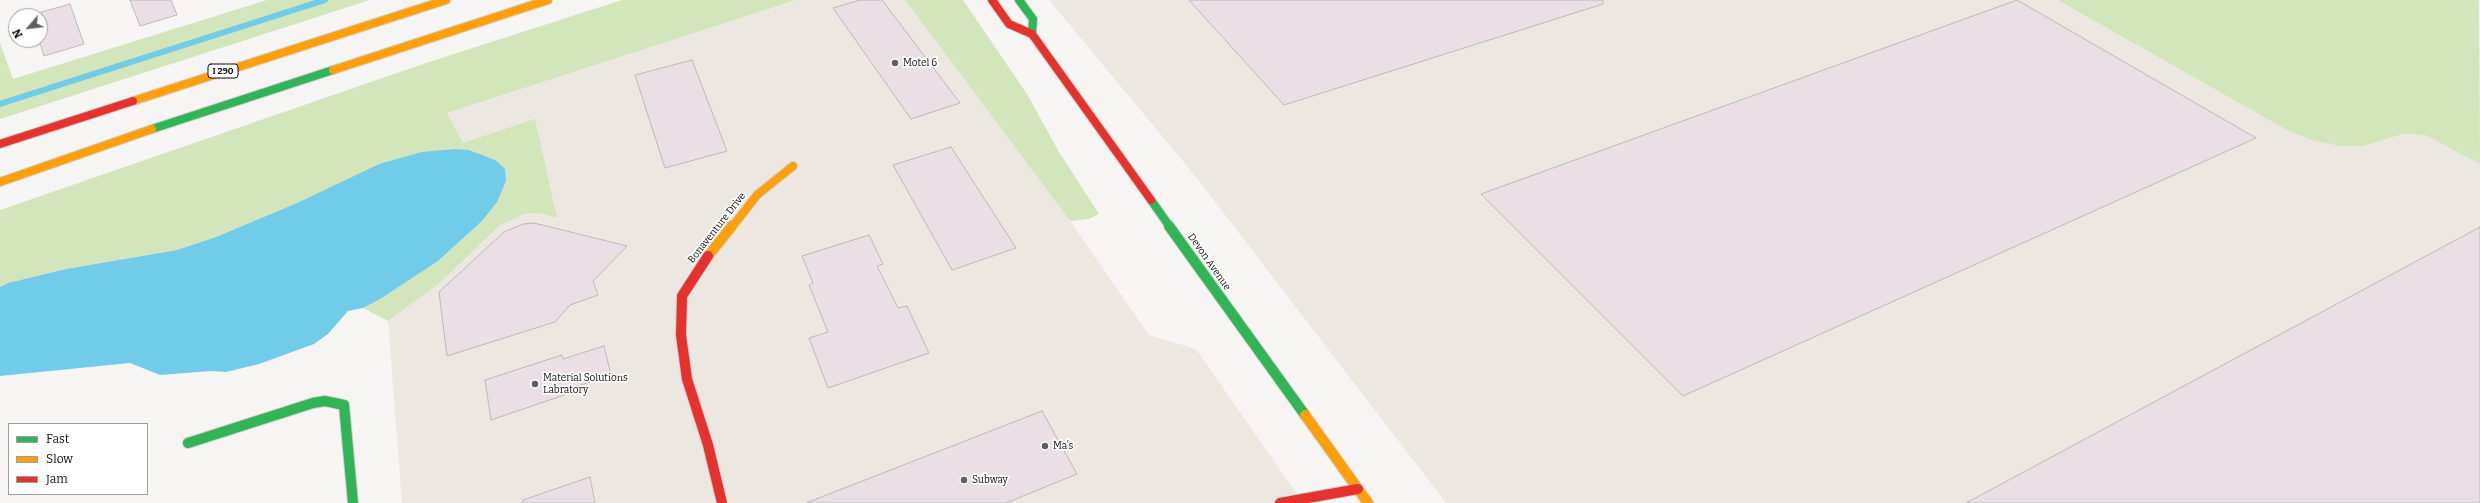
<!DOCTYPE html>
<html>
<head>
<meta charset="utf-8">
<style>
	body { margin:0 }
	#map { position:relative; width:2480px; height:503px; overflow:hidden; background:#f7f5f3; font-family:Bitter,serif }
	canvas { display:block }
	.legend { position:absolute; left:8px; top:423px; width:140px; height:72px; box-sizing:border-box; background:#fff; border:1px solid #9f9e9e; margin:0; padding:5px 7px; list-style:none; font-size:12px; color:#0e0d0c }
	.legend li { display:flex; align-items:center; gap:8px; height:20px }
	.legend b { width:20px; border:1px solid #9f9e9e }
	.north { position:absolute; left:8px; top:8px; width:40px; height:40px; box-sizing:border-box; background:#fff; border:1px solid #9f9e9e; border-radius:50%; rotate:242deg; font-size:11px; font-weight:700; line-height:16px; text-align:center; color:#0e0d0c }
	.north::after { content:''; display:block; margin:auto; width:14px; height:18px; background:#605e5d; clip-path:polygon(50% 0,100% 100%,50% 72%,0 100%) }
</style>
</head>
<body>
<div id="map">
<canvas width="2480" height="503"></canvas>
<ul class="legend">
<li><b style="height:5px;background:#30b455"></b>Fast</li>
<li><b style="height:5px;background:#ff9f0a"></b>Slow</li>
<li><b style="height:5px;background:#e5322d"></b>Jam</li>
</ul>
<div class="north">N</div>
</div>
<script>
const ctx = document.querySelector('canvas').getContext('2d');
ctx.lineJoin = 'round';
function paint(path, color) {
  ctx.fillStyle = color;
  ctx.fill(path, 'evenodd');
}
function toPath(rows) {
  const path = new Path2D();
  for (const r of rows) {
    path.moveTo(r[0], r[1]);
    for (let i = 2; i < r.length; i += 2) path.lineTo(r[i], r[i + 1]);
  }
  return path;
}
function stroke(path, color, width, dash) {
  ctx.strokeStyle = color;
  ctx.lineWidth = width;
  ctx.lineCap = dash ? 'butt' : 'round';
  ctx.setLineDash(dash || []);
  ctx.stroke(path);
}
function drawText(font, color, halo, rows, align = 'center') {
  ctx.font = font + ' Bitter,serif';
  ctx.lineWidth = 3.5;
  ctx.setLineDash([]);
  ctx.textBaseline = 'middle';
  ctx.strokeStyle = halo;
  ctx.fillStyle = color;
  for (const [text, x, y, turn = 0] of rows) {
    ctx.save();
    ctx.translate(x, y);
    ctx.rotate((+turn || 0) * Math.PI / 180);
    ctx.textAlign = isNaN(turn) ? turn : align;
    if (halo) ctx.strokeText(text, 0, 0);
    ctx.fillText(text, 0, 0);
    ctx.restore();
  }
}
paint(toPath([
	[796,0,905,0,1070,221,1149,335,1196,349,1303,503,402,503,388,321,441,282,500,225,525,214,538,213,557,218,463,143,447,113],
	[1049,0,2056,0,2285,129,2363,146,2403,134,2425,135,2480,164,2480,503,1446,503,1196,177]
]), '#ece7e1');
paint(toPath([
	[267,0,370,0,0,119,0,43,13,79],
	[622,0,796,0,447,113,463,143,535,119,557,218,538,213,525,214,500,225,441,282,388,321,363,308,438,261,482,221,495,161,469,150,421,152,379,164,297,203,216,237,177,250,66,269,8,283,0,287,0,210,423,64],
	[905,0,963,0,1027,94,1059,152,1099,214,1089,219,1070,221],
	[2057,0,2479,0,2480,164,2425,135,2403,134,2363,146,2341,146,2315,141,2285,129]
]), '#d3e5bb');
paint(toPath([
	[455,149,469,150,495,160,505,169,506,181,497,202,482,221,438,261,380,299,363,308,348,311,328,334,314,344,259,364,226,372,211,371,160,375,130,363,0,376,0,287,8,283,66,269,177,250,216,237,297,203,379,164,421,152]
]), '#70cce8');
stroke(toPath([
	[0,104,325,0]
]), '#70cce8', 6);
const building = toPath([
	[130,0,171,0,177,15,140,26,130,0],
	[860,0,882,0,960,103,911,119,833,8,860,0],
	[1189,0,1603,0,1603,4,1284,105,1189,0],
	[2017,0,2256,138,1683,396,1481,194,2017,0],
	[70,4,84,44,44,56,39,40,40,16,31,15,70,4],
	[692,60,727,151,665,168,635,75,692,60],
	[951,147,1016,248,952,270,893,165,951,147],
	[534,223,627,246,593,281,598,295,570,305,555,322,447,356,439,292,504,232,523,224,534,223],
	[2480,227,2480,503,1966,503,2480,227],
	[869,235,883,264,877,266,898,308,907,306,929,353,828,388,809,338,828,332,809,285,813,283,802,256,869,235],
	[604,346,611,375,569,389,570,393,491,420,485,380,562,355,563,359,604,346],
	[1042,411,1077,474,1006,503,806,503,1042,411],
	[590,477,595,503,523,503,523,500,590,477]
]);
paint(building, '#eadfe4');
stroke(building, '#bcbaba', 1);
const fastFar1 = toPath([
	[1019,0,1033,19,1032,34],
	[152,129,333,70],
	[1151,200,1170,227]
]);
const fast = toPath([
	[1169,226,1305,415],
	[188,443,313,403,325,401,344,405,353,503]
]);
const slowFar1 = toPath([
	[333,70,548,0],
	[133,101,446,0],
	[0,182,152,129],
	[732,227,757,195,793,166]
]);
const slow = toPath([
	[708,256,732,226],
	[1305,415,1368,503]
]);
const jamFar1 = toPath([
	[992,0,1009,24,1032,34,1151,200],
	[0,144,133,101]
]);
const jam = toPath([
	[708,256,682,296,681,335,687,379,708,445,722,503],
	[1280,503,1358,489]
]);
stroke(fastFar1, '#d1d0cf', 10);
stroke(fast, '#d1d0cf', 12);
stroke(slowFar1, '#d1d0cf', 10);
stroke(slow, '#d1d0cf', 12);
stroke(jamFar1, '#d1d0cf', 10);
stroke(jam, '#d1d0cf', 12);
stroke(fastFar1, '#30b455', 8);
stroke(fast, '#30b455', 10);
stroke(slowFar1, '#ff9f0a', 8);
stroke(slow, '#ff9f0a', 10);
stroke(jamFar1, '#e5322d', 8);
stroke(jam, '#e5322d', 10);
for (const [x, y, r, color] of [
	[895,63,4,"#605e5d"],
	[535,384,4,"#605e5d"],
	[1045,446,4,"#605e5d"],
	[964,480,4,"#605e5d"]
]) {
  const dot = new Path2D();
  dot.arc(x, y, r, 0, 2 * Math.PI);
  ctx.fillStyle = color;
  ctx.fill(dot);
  stroke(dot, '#fff', 1.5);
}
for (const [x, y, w] of [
	[223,71,30]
]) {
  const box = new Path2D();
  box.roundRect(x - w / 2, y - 7, w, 14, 3);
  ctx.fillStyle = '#fff';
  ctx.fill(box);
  stroke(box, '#0e0d0c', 1);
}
drawText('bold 9px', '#0e0d0c', null, [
	["I 290",223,71]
]);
drawText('10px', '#0e0d0c', '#fff', [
	["Motel 6",903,63],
	["Material Solutions",543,378],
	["Labratory",543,390],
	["Ma's",1053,446],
	["Subway",972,480]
], 'left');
drawText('10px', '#0e0d0c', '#fff', [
	["Bonaventure Drive",717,228,-52],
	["Devon Avenue",1209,262,55]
]);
</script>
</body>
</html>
